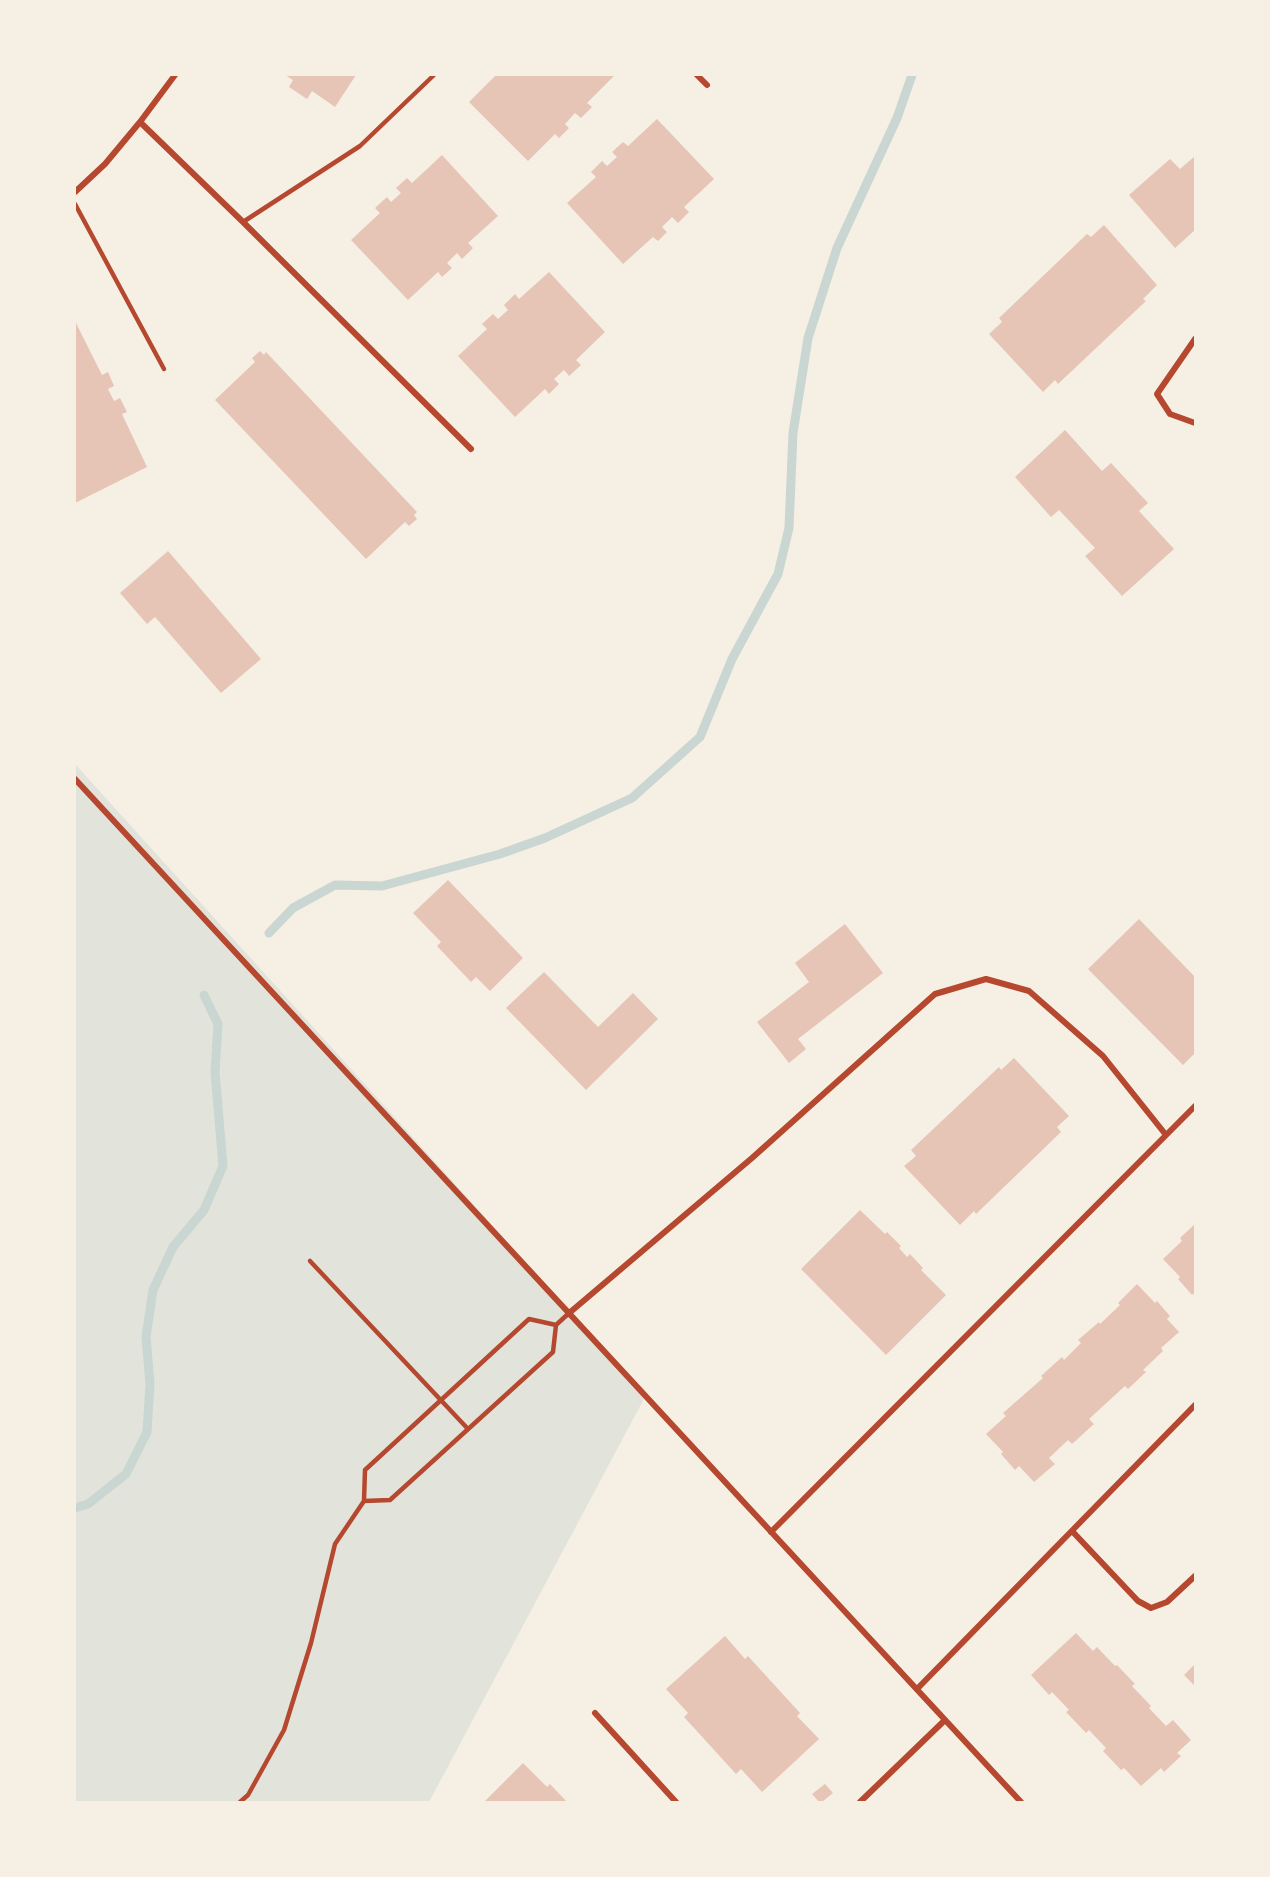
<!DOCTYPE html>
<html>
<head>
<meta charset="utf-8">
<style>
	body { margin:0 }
	#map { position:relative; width:1270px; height:1877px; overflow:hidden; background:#f6efe4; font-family:Manrope,sans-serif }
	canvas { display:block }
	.frame { position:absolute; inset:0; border:76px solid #f6efe4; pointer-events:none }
</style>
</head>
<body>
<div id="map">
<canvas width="1270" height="1877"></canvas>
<div class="frame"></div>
</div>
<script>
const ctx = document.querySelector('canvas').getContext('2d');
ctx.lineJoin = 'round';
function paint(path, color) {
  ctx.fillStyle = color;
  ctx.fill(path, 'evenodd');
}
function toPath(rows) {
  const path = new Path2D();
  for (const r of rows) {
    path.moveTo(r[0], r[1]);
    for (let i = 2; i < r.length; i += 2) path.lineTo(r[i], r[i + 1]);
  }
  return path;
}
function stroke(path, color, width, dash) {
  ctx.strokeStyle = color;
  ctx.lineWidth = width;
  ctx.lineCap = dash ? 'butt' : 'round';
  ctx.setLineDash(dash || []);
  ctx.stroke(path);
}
paint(toPath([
	[75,764,646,1395,429,1802,75,1802]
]), '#e2e4dc');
stroke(toPath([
	[269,933,293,908,335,885,382,886,500,854,545,838,632,798,700,737,732,659,778,574,789,528,793,433,808,338,837,248,897,118,912,75],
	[75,1508,88,1504,126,1474,147,1432,150,1384,146,1337,153,1290,173,1247,204,1210,223,1166,215,1072,218,1024,204,995]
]), '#c9d6d2', 9);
paint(toPath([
	[285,75,356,75,335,107,312,91,307,99,289,87,293,80],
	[496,75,615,75,587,103,592,107,581,118,575,113,565,124,569,128,559,138,555,134,528,161,469,102],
	[657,119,714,179,684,207,689,212,678,223,672,217,662,227,667,232,658,241,653,237,623,264,567,203,596,177,591,172,602,161,607,166,617,157,612,152,623,142,628,146],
	[442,155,498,216,468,243,473,248,462,259,457,253,447,263,452,268,442,277,438,272,408,300,351,240,380,213,375,208,387,197,391,202,401,193,396,188,407,178,412,183],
	[1195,156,1195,230,1175,248,1129,195,1170,159,1180,169],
	[1104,225,1157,285,1143,299,1146,301,1058,384,1055,380,1043,392,989,334,1002,322,999,318,1087,234,1091,237],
	[549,272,605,332,576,360,581,365,569,376,564,370,554,379,559,384,549,394,545,389,515,417,458,356,487,329,482,324,493,314,498,319,508,310,504,305,515,294,519,299],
	[75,321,102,375,108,372,114,386,108,389,114,401,120,398,127,412,122,414,147,467,75,503],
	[260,351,264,355,266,352,417,512,414,515,417,519,409,526,405,522,366,559,215,400,255,362,252,358],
	[1065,430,1102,471,1111,463,1148,503,1139,511,1174,549,1122,596,1085,556,1095,548,1059,510,1051,517,1015,477],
	[168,551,261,659,221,693,155,617,147,624,120,593],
	[448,880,523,958,490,991,476,977,471,982,437,946,441,942,413,913],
	[1139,919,1195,977,1195,1053,1183,1065,1088,969],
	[845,924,883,973,798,1039,806,1049,789,1063,757,1022,809,982,795,963],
	[544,972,598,1027,633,993,658,1019,586,1090,506,1008],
	[1014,1058,1069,1116,1057,1127,1061,1132,976,1214,974,1211,960,1225,904,1166,916,1156,911,1150,999,1067,1001,1070],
	[860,1210,885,1234,887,1232,901,1246,899,1248,907,1257,910,1254,923,1268,921,1270,946,1295,886,1355,801,1269],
	[1195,1224,1195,1292,1192,1295,1178,1279,1180,1277,1163,1259,1182,1241,1180,1238],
	[1137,1284,1155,1303,1157,1301,1170,1316,1167,1319,1179,1332,1161,1348,1163,1351,1143,1370,1146,1372,1128,1389,1125,1386,1089,1419,1094,1424,1072,1444,1068,1440,1049,1458,1055,1464,1034,1482,1019,1466,1015,1470,1001,1454,1003,1452,986,1434,1006,1416,1003,1413,1043,1378,1041,1376,1062,1357,1064,1360,1081,1343,1078,1340,1099,1322,1100,1324,1120,1305,1118,1303],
	[1076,1633,1093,1651,1097,1647,1115,1666,1117,1665,1135,1684,1132,1686,1151,1706,1149,1708,1166,1726,1173,1720,1191,1740,1177,1753,1181,1756,1164,1772,1161,1768,1141,1786,1124,1768,1121,1770,1103,1751,1106,1748,1089,1730,1086,1733,1066,1712,1069,1710,1052,1692,1049,1695,1031,1675],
	[725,1636,745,1659,748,1656,800,1713,797,1716,819,1739,762,1792,741,1769,736,1774,684,1717,688,1713,666,1689],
	[1195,1664,1195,1686,1184,1675],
	[523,1763,547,1787,550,1784,567,1802,484,1802],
	[825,1784,833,1793,822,1802,819,1802,812,1794]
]), '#e6c5b7');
stroke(toPath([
	[75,204,164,369],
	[243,222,360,146,434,75],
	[310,1261,468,1429],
	[364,1501,390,1500,553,1352,556,1325,568,1314],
	[240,1802,248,1795,284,1730,311,1643,335,1544,364,1501,365,1470,529,1319,556,1325]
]), '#b5482f', 4.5);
stroke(toPath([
	[697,75,707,85],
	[140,122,243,222,471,449],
	[75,192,105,164,140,122,175,75],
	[1195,339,1157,394,1170,414,1195,423],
	[75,779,1021,1802],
	[568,1314,752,1158,935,994,986,979,1029,991,1103,1056,1166,1135],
	[1072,1531,1138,1601,1151,1608,1167,1602,1195,1576],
	[771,1532,1195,1106],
	[917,1689,1195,1405],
	[595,1713,676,1802],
	[860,1802,945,1720]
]), '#b5482f', 6);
</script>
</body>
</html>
